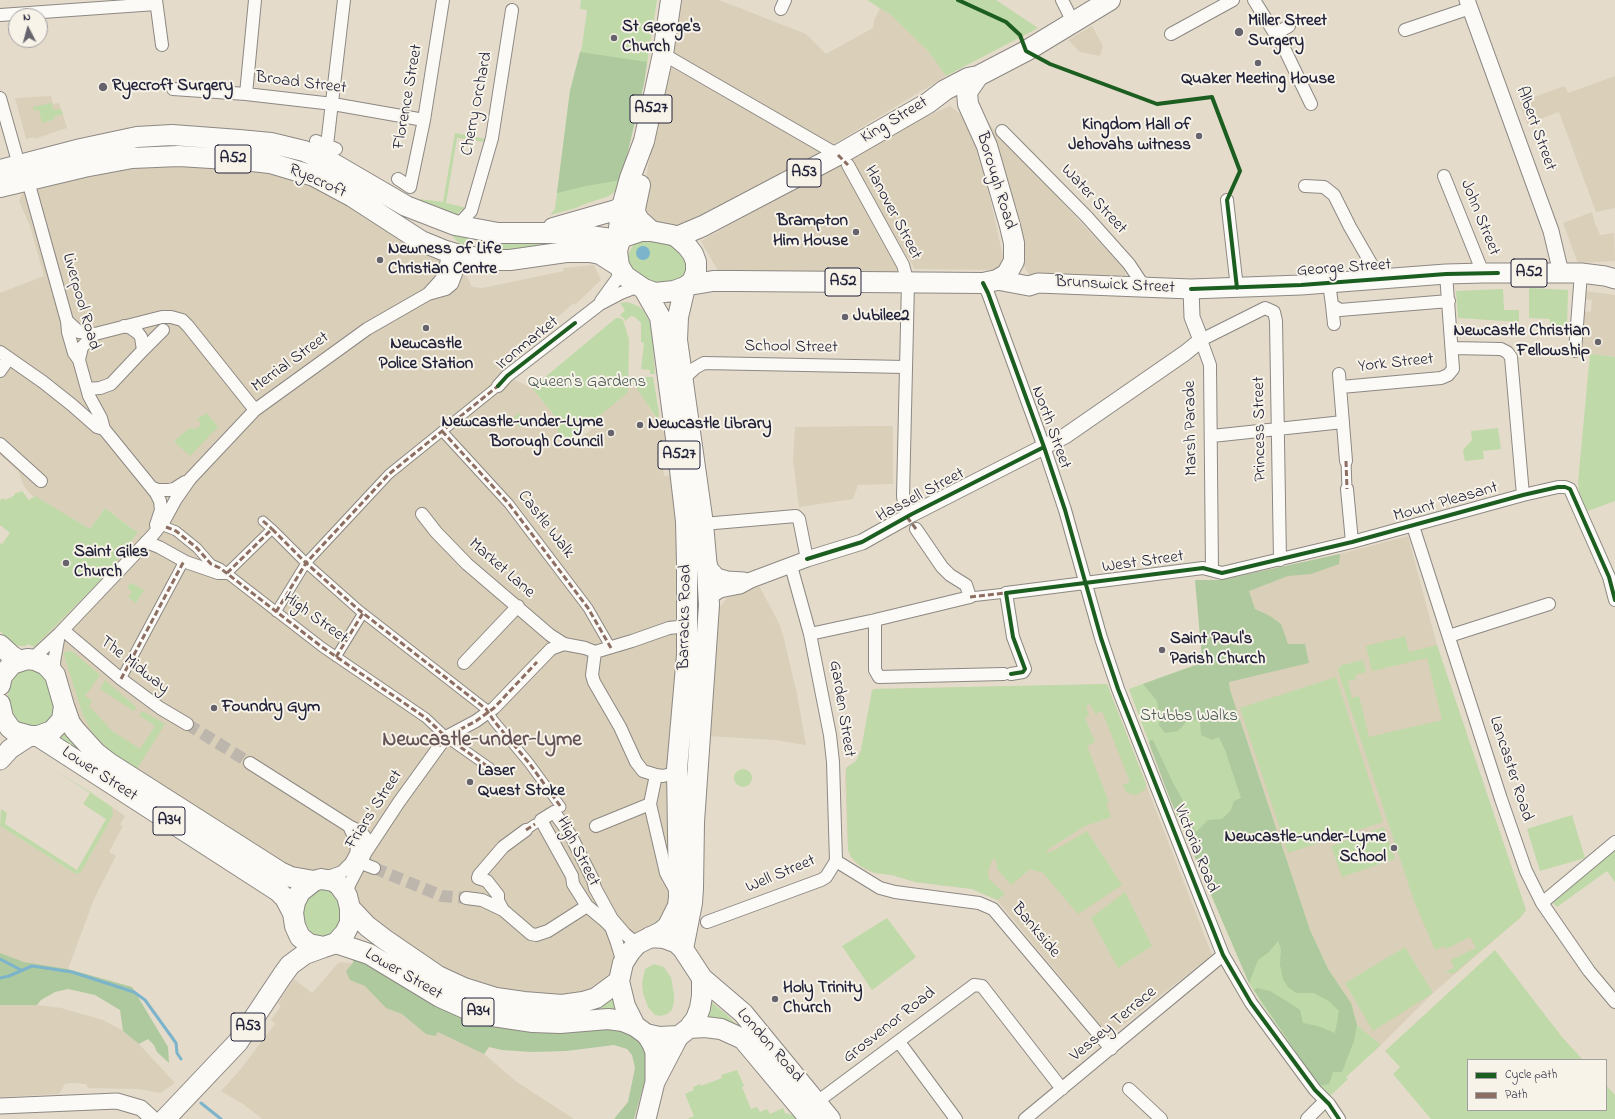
<!DOCTYPE html>
<style>
body{margin:0}
#map{position:relative;width:1615px;height:1119px;overflow:hidden;background:#e4dbca;font-family:"Indie Flower",sans-serif}
canvas{display:block}
.legend{position:absolute;left:1467px;top:1059px;width:140px;height:52px;box-sizing:border-box;background:#f7f3e8;border:1px solid #a29fa3;margin:0;padding:5px 7px;list-style:none;font-size:12px;color:#22223b}
.legend li{display:flex;align-items:center;gap:8px;height:20px}
.legend b{width:20px;border:1px solid #a29fa3}
.north{position:absolute;left:8px;top:8px;width:40px;height:40px;box-sizing:border-box;background:#f7f3e8;border:1px solid #a29fa3;border-radius:50%;rotate:354deg;font-size:11px;font-weight:700;line-height:16px;text-align:center;color:#22223b}
.north::after{content:'';display:block;margin:auto;width:14px;height:18px;background:#66636d;clip-path:polygon(50% 0,100% 100%,50% 72%,0 100%)}
</style>
<div id="map">
<canvas width="1615" height="1119"></canvas>
<ul class="legend">
<li><b style="height:5px;background:#1b5e20"></b>Cycle path</li>
<li><b style="height:5px;background:#8d6e63"></b>Path</li>
</ul>
<div class="north">N</div>
</div>
<script>
const g = document.querySelector('canvas').getContext('2d');
g.lineJoin = 'round';
function paint(path, color) {
  g.fillStyle = color;
  g.fill(path, 'evenodd');
}
function toPath(rows) {
  const path = new Path2D();
  for (const r of rows) {
    if (r.length === 3) {
      path.moveTo(r[0] + r[2], r[1]);
      path.arc(r[0], r[1], r[2], 0, 2 * Math.PI);
      continue;
    }
    path.moveTo(r[0], r[1]);
    for (let i = 2; i < r.length; i += 2) path.lineTo(r[i], r[i + 1]);
  }
  return path;
}
function trace(path, color, width, dash) {
  g.strokeStyle = color;
  g.lineWidth = width;
  g.lineCap = dash ? 'butt' : 'round';
  g.setLineDash(dash || []);
  g.stroke(path);
}
function label(font, color, halo, rows, align = 'center') {
  g.font = font + ' "Indie Flower",sans-serif';
  g.lineWidth = 4;
  g.setLineDash([]);
  g.textBaseline = 'middle';
  g.strokeStyle = halo;
  g.fillStyle = color;
  for (const [text, x, y, turn = 0] of rows) {
    g.save();
    g.translate(x, y);
    g.rotate((+turn || 0) * Math.PI / 180);
    g.textAlign = isNaN(turn) ? turn : align;
    if (halo) g.strokeText(text, 0, 0);
    g.fillText(text, 0, 0);
    g.restore();
  }
}
const built = toPath([
 [682,0,719,0,806,34,826,54,873,28,874,20,880,8,891,15,929,52,946,76,832,145,673,55],
 [1092,26,1103,46,1100,56,1080,52,1068,40],
 [667,65,821,152,692,223,677,228,647,220,640,210],
 [1615,76,1615,208,1596,212,1559,112,1527,124,1519,102,1565,86,1568,93],
 [51,96,53,104,59,103,67,128,34,139,34,137,26,139,15,98],
 [950,106,963,116,976,145,986,180,1004,261,999,268,995,270,915,269,881,214,850,158,917,121],
 [988,123,1124,269,1127,279,1029,275,1023,264,986,126],
 [270,163,456,254,472,287,482,288,492,286,564,271,563,268,594,265,601,280,575,305,574,303,516,352,515,351,498,365,507,376,532,388,554,415,559,436,564,450,604,420,598,413,616,399,633,380,666,436,669,452,663,469,664,476,681,474,679,897,596,998,464,988,314,881,96,753,73,709,61,667,34,647,109,572,135,537,131,528,105,508,90,529,31,495,24,486,18,471,0,455,0,293,44,276,30,226,19,201,28,181,84,167],
 [841,163,896,261,897,269,894,274,718,271,701,241],
 [1592,212,1596,227,1597,227,1600,235,1614,233,1615,261,1579,263,1577,261,1563,223],
 [1585,291,1615,295,1615,357,1580,353,1583,311,1591,312,1592,300,1584,299],
 [871,426,893,426,893,484,858,485,853,499,799,507,793,460,795,427],
 [1408,536,1437,645,1526,910,1520,918,1433,993,1381,1045,1357,1025,1351,1003,1328,969,1310,930,1230,690,1221,580,1340,554],
 [759,586,779,623,784,639,797,694,806,745,774,740,707,736,716,612,727,598],
 [1107,684,1212,955,1109,1036,997,900,972,889,915,882,892,875,875,873,866,870,855,862,851,857,848,850,845,778,846,768,856,761,861,750,872,691,874,689],
 [112,807,125,816,120,825,123,826,109,852,116,856,94,899,68,969,24,962,0,953,0,826,76,874,81,872,112,815],
 [339,962,353,963,484,1054,517,1082,574,1119,262,1119,243,1104,221,1091,240,1070,275,1024,271,1020,281,1006,278,1003,294,979,312,993],
 [0,1005,37,1005,61,1008,103,1020,122,1030,139,1044,175,1083,160,1093,138,1089,88,1088,86,1084,72,1083,65,1084,59,1094,0,1097]
]);
const green = toPath([
 [581,0,657,0,644,83,621,180,617,190,609,196,582,205,576,208,550,215,555,209,570,91,582,46,586,18,587,10,580,9],
 [867,0,996,0,1038,28,946,76,929,52,891,15],
 [52,103,53,110,61,109,63,114,54,117,55,119,42,123,39,110,34,111,33,107],
 [455,133,486,139,485,142,457,138,446,203,467,208,465,210,461,210,456,216,418,203,420,199,443,202],
 [454,233,473,237,474,239,461,245,452,236],
 [646,238,674,245,685,257,687,270,683,277,664,284,652,282,638,275,629,266,628,254,635,242],
 [545,239,546,248,541,249,477,251,477,247,489,242],
 [1529,288,1568,290,1567,327,1564,335,1558,336,1550,335,1550,319,1529,318],
 [1503,289,1504,310,1519,310,1519,322,1458,318,1456,291],
 [627,302,638,306,643,310,651,324,655,374,650,374,650,370,641,369,644,343,641,342,641,323,635,317,631,316,625,321,624,318,620,316,625,310,620,303],
 [616,318,620,318,623,320,629,339,628,392,564,446,559,436,554,415,532,388],
 [1590,354,1615,357,1615,501,1585,512,1579,493,1578,482],
 [631,377,653,377,659,413,658,420,631,380],
 [207,413,218,427,190,456,174,441,190,428,196,429,200,426,200,422,197,419],
 [519,413,526,422,519,427,512,419],
 [1498,428,1501,449,1483,451,1484,459,1465,461,1463,450,1472,440,1471,431],
 [22,491,29,500,35,496,90,529,105,508,131,528,138,532,109,572,34,647,28,644,26,646,19,646,12,643,0,631,0,543,2,544,10,533,0,525,0,500,4,498,5,500,14,496,14,494],
 [131,583,144,590,136,603,128,597,132,592,127,587],
 [1405,636,1409,652,1437,645,1526,910,1520,918,1453,974,1445,972,1454,968,1451,960,1476,948,1470,937,1446,949,1444,946,1435,950,1414,901,1338,671,1338,669,1342,665,1363,660,1366,672,1355,675,1356,679,1348,681,1352,698,1359,696,1369,737,1442,720,1427,658,1372,671,1366,646],
 [70,651,74,653,100,675,85,696,92,701,89,706,112,731,140,749,155,726,139,715,142,711,165,724,135,772,112,753,92,732,83,715,64,655,65,652],
 [1225,659,1230,690,1310,930,1328,969,1351,1003,1357,1025,1381,1045,1346,1077,1348,1079,1328,1098,1262,1004,1249,983,1170,799,1129,689,1209,660],
 [21,668,37,669,45,677,50,687,55,708,52,718,41,727,18,724,10,711,8,695,9,685,16,670],
 [1336,677,1383,822,1288,853,1240,708],
 [105,680,136,707,134,711,100,689],
 [1107,684,1146,784,1145,790,1135,795,1126,792,1123,785,1130,782,1102,711,1095,714,1090,704,1086,706,1089,715,1085,718,1095,742,1087,746,1109,802,1106,803,1111,817,1085,826,1047,850,1047,853,1055,850,1087,831,1122,885,1078,914,1043,873,1030,869,1011,885,997,869,996,859,992,860,988,871,989,879,1005,894,997,900,972,889,915,882,892,875,875,873,860,866,851,857,848,850,846,768,856,761,861,750,872,691,874,689],
 [65,729,83,751,80,756,55,739],
 [743,778,9],
 [53,769,90,792,112,807,113,815,81,872,76,874,0,826,1,809,7,813,5,824,77,870,106,819,83,804,90,793],
 [1572,815,1585,858,1540,871,1527,829],
 [1384,827,1395,859,1342,877,1331,846],
 [1615,850,1615,882,1607,871,1557,907,1553,903],
 [321,889,333,891,342,900,341,925,327,937,315,936,309,930,305,923,303,914,306,897],
 [1125,892,1152,946,1118,968,1091,918],
 [887,918,916,957,872,990,842,946],
 [1405,947,1433,993,1373,1031,1345,983],
 [1495,950,1562,1037,1583,1060,1468,1060,1468,1110,1606,1110,1606,1085,1615,1095,1615,1119,1431,1119,1393,1074,1400,1067,1385,1051],
 [654,964,664,967,667,972,671,977,674,995,674,1001,672,1010,667,1014,661,1016,655,1015,648,1007,643,993,642,983,645,969],
 [615,994,620,1014,580,1014],
 [710,1001,727,1015,739,1027,709,1021,706,1014],
 [737,1070,744,1086,742,1087,751,1109,757,1107,760,1112,767,1109,770,1114,783,1108,785,1113,795,1116,797,1119,687,1119,694,1116,685,1094,694,1090,693,1087,700,1084,701,1086,722,1078,721,1075]
]);
const forest = toPath([
 [580,52,647,62,644,83,621,180,586,186,557,193,570,91],
 [1340,554,1339,564,1311,574,1288,576,1249,591,1255,609,1270,616,1281,624,1288,644,1305,644,1309,663,1229,682,1230,690,1310,930,1328,969,1351,1003,1357,1025,1354,1041,1342,1072,1333,1072,1329,1084,1319,1086,1254,990,1257,988,1270,991,1293,1005,1300,1010,1303,1023,1318,1026,1335,1033,1339,1011,1330,1002,1314,993,1296,993,1288,987,1283,979,1280,965,1281,949,1278,941,1269,952,1258,960,1249,983,1170,799,1149,743,1150,740,1153,740,1173,783,1182,799,1186,812,1196,832,1208,820,1222,819,1231,810,1234,801,1241,798,1225,750,1219,737,1212,740,1201,735,1200,720,1187,721,1178,731,1165,733,1159,725,1160,718,1157,701,1143,684,1193,666,1202,659,1195,580,1221,580],
 [0,953,24,962,68,969,132,987,168,1047,169,1063,157,1052,154,1045,148,1039,139,1044,123,1031,120,1010,95,995,68,989,55,992,41,1000,37,1005,0,1005],
 [353,955,630,1032,643,1045,646,1055,648,1070,634,1119,614,1119,628,1102,635,1068,632,1055,627,1049,614,1045,566,1051,532,1052,502,1050,489,1047,484,1054,438,1032,435,1036,426,1034,402,1014,386,1008,365,986,350,980,346,971,353,963]
]);
const water = toPath([
 [643,253,7]
]);
const stream = toPath([
 [0,959,21,970],
 [0,978,9,976,32,966,72,972,134,992,145,1000,176,1043,177,1053,181,1059],
 [201,1103,221,1119]
]);
const minorTunnel = toPath([
 [187,724,250,763],
 [374,868,442,896,466,898]
]);
const pedestrian = toPath([
 [442,431,509,504,588,608,611,648],
 [1346,461,1347,489],
 [263,521,272,529],
 [166,527,176,531,197,548,211,564,220,568,322,647,426,718,446,737,490,768],
 [227,573,272,529,306,563,359,610,486,709,494,721,529,763,561,807],
 [970,597,1006,593],
 [276,612,306,563,389,474,498,386],
 [336,657,363,613],
 [121,679,184,561],
 [526,830,535,824]
]);
const minor = toPath([
 [156,0,162,45],
 [1062,0,1073,22],
 [1254,0,1284,48,1311,104],
 [781,9,785,0],
 [0,15,156,4],
 [1405,30,1470,8],
 [1171,34,1233,0],
 [1275,34,1289,26],
 [663,54,838,155],
 [173,89,246,94,333,104,424,120],
 [246,94,255,0],
 [0,98,19,165],
 [1002,131,1087,217,1129,264,1141,282,1148,287],
 [316,141,336,149],
 [327,145,344,0],
 [848,165,903,265,908,283,903,496,904,503,912,514],
 [1444,176,1483,273],
 [398,179,410,187,424,120,443,0],
 [28,181,67,321,68,332,74,353,79,360,89,396,101,418,104,429,156,493,160,501,161,510,156,525],
 [1305,186,1324,187,1334,195,1350,227,1380,279],
 [1227,200,1237,288],
 [455,225,462,221,471,211,492,138,512,10],
 [983,283,988,293,1044,447,1065,510,1101,638,1118,689,1223,955,1251,1003,1315,1090,1329,1104,1339,1119],
 [1329,283,1332,305,1340,310,1449,301],
 [601,301,617,279,620,269],
 [1332,305,1334,324],
 [67,321,79,332,95,334,162,317,171,317,182,320,188,326,255,410],
 [1452,348,1501,349,1507,352,1511,357,1523,495],
 [143,350,163,330],
 [1575,351,1581,273],
 [0,352,43,382,72,405,97,427,104,429],
 [79,360,82,347,95,334],
 [0,371,9,358],
 [1339,374,1346,461],
 [682,380,695,368,704,363,905,367],
 [498,386,507,376,600,304,621,293,639,286],
 [1341,387,1441,378,1448,375,1453,369,1446,274],
 [87,389,100,388,111,384,143,350,141,337,138,333,131,328,124,326],
 [1212,436,1343,422],
 [0,444,41,481],
 [153,488,158,490,169,490,174,489,185,482],
 [1347,489,1352,542],
 [422,514,436,532,467,564,550,635,564,644],
 [703,524,796,516,799,519,807,559],
 [1413,526,1501,799,1526,871,1542,903,1589,971,1615,1002],
 [146,542,159,547,186,562,218,573,227,573],
 [1212,570,1210,365,1201,340,1265,308,1274,312,1276,321,1280,560],
 [875,620,875,670,879,677,1004,674],
 [63,630,121,679,160,708,187,724],
 [810,634,875,620,970,597,966,585,950,575,942,567,916,529],
 [1449,636,1549,604],
 [595,652,592,675,594,682,620,727,636,762,643,771,656,775,663,776,671,774,677,769],
 [32,659,59,634,152,536,164,521,176,499,190,479,255,410,367,329,428,294,446,289,452,284,457,271,456,254,447,260,443,277,438,283,428,294],
 [464,663,518,606],
 [1011,674,1023,672,1025,669,1013,637,1006,593,1203,568,1222,573,1352,542,1523,495,1558,487,1565,487,1570,489,1609,577,1615,600],
 [55,675,54,662,59,634],
 [250,763,349,826,361,832,365,837,368,844,366,852],
 [656,775,650,804,666,873,676,891],
 [596,826,650,804],
 [836,861,880,888,895,892,979,903,993,909,1111,1049],
 [361,863,374,868],
 [325,878,342,872,351,863,356,854,357,847,356,841,349,826],
 [347,896,349,885,366,852,399,802,446,737,476,721,494,708,551,649,564,644,585,648,595,652,632,641,669,628,687,626],
 [466,898,482,900,503,910,531,934,536,935,548,931,587,906],
 [1542,903,1615,842],
 [503,910,498,901,498,895,487,881,478,878,479,875,503,847,526,830],
 [707,922,821,880,826,877,836,861,833,762,830,735,810,634,791,566],
 [623,963,617,943,611,927,604,920,587,906,573,884,572,876,541,820,554,812,571,836,593,880,595,888,612,919,625,934,637,944],
 [899,1042,956,1119],
 [1129,1089,1161,1119],
 [817,1102,974,985,982,986,1062,1089],
 [1025,1119,1223,955],
 [1307,1119,1325,1101]
]);
const tertiary = toPath([
 [1467,0,1551,231,1561,273],
 [707,559,711,569,717,576,727,579,744,580],
 [708,601,712,595,720,590,740,586,751,580,807,559,862,542,912,514,1065,436,1185,353,1201,340,1192,317,1191,289],
 [0,1106,117,1101,141,1108,153,1119]
]);
const primary = toPath([
 [997,280,1029,286,1038,283,1191,289,1301,285,1446,274,1483,273,1581,273,1605,276,1615,279],
 [0,760,10,749,30,736],
 [646,1034,652,1044,655,1052,655,1081],
 [646,1119,655,1082,679,1036]
]);
const trunk = toPath([
 [0,170,81,149,137,137,172,135,239,140,271,143,304,151,334,164,406,206,455,225,498,233,566,233,620,240],
 [640,185,635,209,636,215,640,221,651,231],
 [0,187,84,167,132,158,179,156,243,160,270,163,314,176,353,197,421,241,443,250,456,254,490,260,510,260,566,252,590,252,600,254,619,266],
 [553,228,616,210,622,207],
 [641,231,651,231,672,235,677,237,687,246,693,254,696,262,696,272,692,282,685,287,674,291,655,293,644,289,625,276,619,266,617,251,619,243,622,238,626,236,641,231],
 [677,237,703,226,838,155,928,103,945,90,968,78,978,76,1026,51,1110,0],
 [622,238,619,228,622,207,630,178,644,141,663,54,671,0],
 [689,285,713,281,736,281,983,283,997,280,1007,274,1014,261,1014,243,1010,226,987,146,968,104,967,92,978,76],
 [644,289,660,317,679,461,686,521,687,563,687,655,677,769,679,897,678,906,668,926,661,932,637,944,630,952,623,963,619,981,625,1006,635,1026,646,1034,659,1037,679,1036,689,1028,696,1019,700,1008,702,996,702,978,683,949,677,943,664,938,650,937],
 [0,645,12,656,20,661],
 [0,685,2,676,12,664,27,659,35,660,46,665,55,675,64,706,62,720,52,731,38,736,30,736,15,732,10,728,3,718,0,704],
 [64,706,70,723,75,730,96,753,109,763,280,872,291,877,314,881],
 [38,736,278,891,285,898,293,913],
 [321,879,333,881,339,885,347,896,350,908,350,923,345,933,336,943,324,947,309,944,300,937,295,926,293,913,295,902,300,892,314,881,321,879],
 [350,908,367,926,384,939,438,976,464,988,496,998,524,1002,562,1005,583,1002,596,998,619,981],
 [336,943,369,954,440,997,467,1009,493,1016,533,1022,560,1023,608,1019,623,1021,635,1026],
 [683,949,692,903,693,888,694,822,709,605,707,569,703,524,677,340,678,317,685,287],
 [702,978,743,1013,830,1119],
 [689,1028,705,1027,721,1029,743,1039,810,1119],
 [165,1119,238,1042,282,976,290,965,305,954,324,947]
]);
const quiet = toPath([
 [838,155,848,165],
 [442,431,509,504,588,608,611,648],
 [1346,461,1347,489],
 [907,517,916,529],
 [263,521,272,529],
 [166,527,176,531,197,548,211,564,220,568,322,647,426,718,446,737,490,768],
 [227,573,272,529,306,563,359,610,486,709,494,721,529,763,561,807],
 [970,597,1006,593],
 [276,612,306,563,389,474,498,386],
 [336,657,363,613],
 [121,679,184,561],
 [439,746,446,737,476,721,494,708,537,662],
 [526,830,535,824]
]);
const cycleway = toPath([
 [958,0,1006,22,1020,35,1026,51,1050,64,1157,104,1212,97,1240,171,1227,200,1237,288],
 [983,283,988,293,1044,447,1065,510,1101,638,1118,689,1223,955,1251,1003,1315,1090,1329,1104,1339,1119],
 [1191,289,1301,285,1446,274,1498,273],
 [498,386,507,376,575,323],
 [807,559,862,542,912,514,1044,447],
 [1011,674,1023,672,1025,669,1013,637,1006,593,1203,568,1222,573,1352,542,1523,495,1558,487,1565,487,1570,489,1609,577,1615,600]
]);
const markers = [
 [1239,32,5,"#66636d"],
 [614,38,4,"#66636d"],
 [1258,63,4,"#66636d"],
 [103,87,5,"#66636d"],
 [1199,136,4,"#66636d"],
 [856,232,4,"#66636d"],
 [380,260,4,"#66636d"],
 [845,317,4,"#66636d"],
 [426,328,4,"#66636d"],
 [1598,342,4,"#66636d"],
 [640,425,4,"#66636d"],
 [611,433,4,"#66636d"],
 [66,563,4,"#66636d"],
 [1162,650,4,"#66636d"],
 [214,708,4,"#66636d"],
 [470,782,4,"#66636d"],
 [1394,848,4,"#66636d"],
 [775,999,4,"#66636d"]
];
const shields = [
 [651,109,42],
 [233,159,36],
 [804,173,34],
 [1529,273,36],
 [843,282,36],
 [679,455,42],
 [169,821,32],
 [478,1012,32],
 [248,1027,34]
];
const shieldNames = [
 ["A527",651,109],
 ["A52",233,159],
 ["A53",804,173],
 ["A52",1529,273],
 ["A52",843,282],
 ["A527",679,455],
 ["A34",169,821],
 ["A34",478,1012],
 ["A53",248,1027]
];
const poiNames = [
 ["Miller Street",1248,22],
 ["Surgery",1248,42],
 ["St George's",622,28],
 ["Church",622,48],
 ["Quaker Meeting House",1258,80,"center"],
 ["Ryecroft Surgery",112,87],
 ["Kingdom Hall of",1191,126,"right"],
 ["Jehovahs witness",1191,146,"right"],
 ["Brampton",848,222,"right"],
 ["Him House",848,242,"right"],
 ["Newness of Life",388,250],
 ["Christian Centre",388,270],
 ["Jubilee2",853,317],
 ["Newcastle Christian",1590,332,"right"],
 ["Fellowship",1590,352,"right"],
 ["Newcastle",426,345,"center"],
 ["Police Station",426,365,"center"],
 ["Newcastle-under-Lyme",603,423,"right"],
 ["Borough Council",603,443,"right"],
 ["Newcastle Library",648,425],
 ["Saint Giles",74,553],
 ["Church",74,573],
 ["Saint Paul's",1170,640],
 ["Parish Church",1170,660],
 ["Foundry Gym",222,708],
 ["Laser",478,772],
 ["Quest Stoke",478,792],
 ["Newcastle-under-Lyme",1386,838,"right"],
 ["School",1386,858,"right"],
 ["Holy Trinity",783,989],
 ["Church",783,1009]
];
const streetNames = [
 ["Broad Street",301,84,7],
 ["Florence Street",409,97,-80],
 ["Cherry Orchard",478,104,-79],
 ["King Street",895,121,-31],
 ["Albert Street",1535,129,70],
 ["Borough Road",995,181,73],
 ["Ryecroft",317,182,24],
 ["Water Street",1093,200,47],
 ["Hanover Street",892,213,62],
 ["John Street",1479,218,68],
 ["George Street",1344,269,-4],
 ["Brunswick Street",1115,286,3],
 ["Liverpool Road",80,302,74],
 ["Ironmarket",528,344,-39],
 ["School Street",791,348,1],
 ["Merrial Street",291,363,-36],
 ["York Street",1396,364,-6],
 ["North Street",1050,428,70],
 ["Marsh Parade",1192,428,-91],
 ["Princess Street",1261,429,-91],
 ["Hassell Street",921,496,-28],
 ["Mount Pleasant",1446,503,-16],
 ["Castle Walk",545,525,52],
 ["West Street",1143,563,-8],
 ["Market Lane",501,569,41],
 ["Barracks Road",686,617,-89],
 ["High Street",315,619,36],
 ["The Midway",134,666,38],
 ["Garden Street",841,709,81],
 ["Lancaster Road",1510,769,72],
 ["Lower Street",99,775,33],
 ["Friars' Street",375,810,-57],
 ["Victoria Road",1195,849,68],
 ["High Street",577,852,63],
 ["Well Street",781,875,-23],
 ["Bankside",1035,931,50],
 ["Lower Street",403,975,30],
 ["Vessey Terrace",1114,1025,-40],
 ["Grosvenor Road",890,1026,-38],
 ["London Road",769,1046,49]
];
const parkNames = [
 ["Queen's Gardens",587,383],
 ["Stubbs Walks",1189,717]
];
const districtNames = [
 ["Newcastle-under-Lyme",482,742]
];
paint(built, '#dacfb9');
paint(green, '#bfdaa8');
paint(forest, '#adc99d');
paint(water, '#7cb4cb');
trace(stream, '#7cb4cb', 3);
trace(minorTunnel, '#bdb6ad', 12, [12, 6]);
trace(pedestrian, '#8d8883', 11);
trace(minor, '#8d8883', 14);
trace(tertiary, '#8d8883', 17);
trace(primary, '#8d8883', 21);
trace(trunk, '#8d8883', 22);
trace(pedestrian, '#fbfaf7', 9);
trace(minor, '#fbfaf7', 12);
trace(tertiary, '#fbfaf7', 15);
trace(primary, '#fbfaf7', 19);
trace(trunk, '#fbfaf7', 20);
trace(quiet, '#8d6e63', 3, [6, 3]);
trace(cycleway, '#1b5e20', 4);
for (const [x, y, r, color] of markers) {
  const dot = new Path2D();
  dot.arc(x, y, r, 0, 2 * Math.PI);
  g.fillStyle = color;
  g.fill(dot);
  trace(dot, '#f7f3e8', 1.5);
}
for (const [x, y, w] of shields) {
  const box = new Path2D();
  box.roundRect(x - w / 2, y - 14, w, 28, 3);
  g.fillStyle = '#f7f3e8';
  g.fill(box);
  trace(box, '#22223b', 1);
}
label('bold 16px', '#22223b', null, shieldNames);
label('bold 17px', '#22223b', '#f7f3e8', poiNames, 'left');
label('17px', '#22223b', '#f7f3e8', streetNames);
label('17px', '#485953', '#f7f3e8', parkNames);
label('bold 21px', '#665358', '#f7f3e8', districtNames);
</script>
